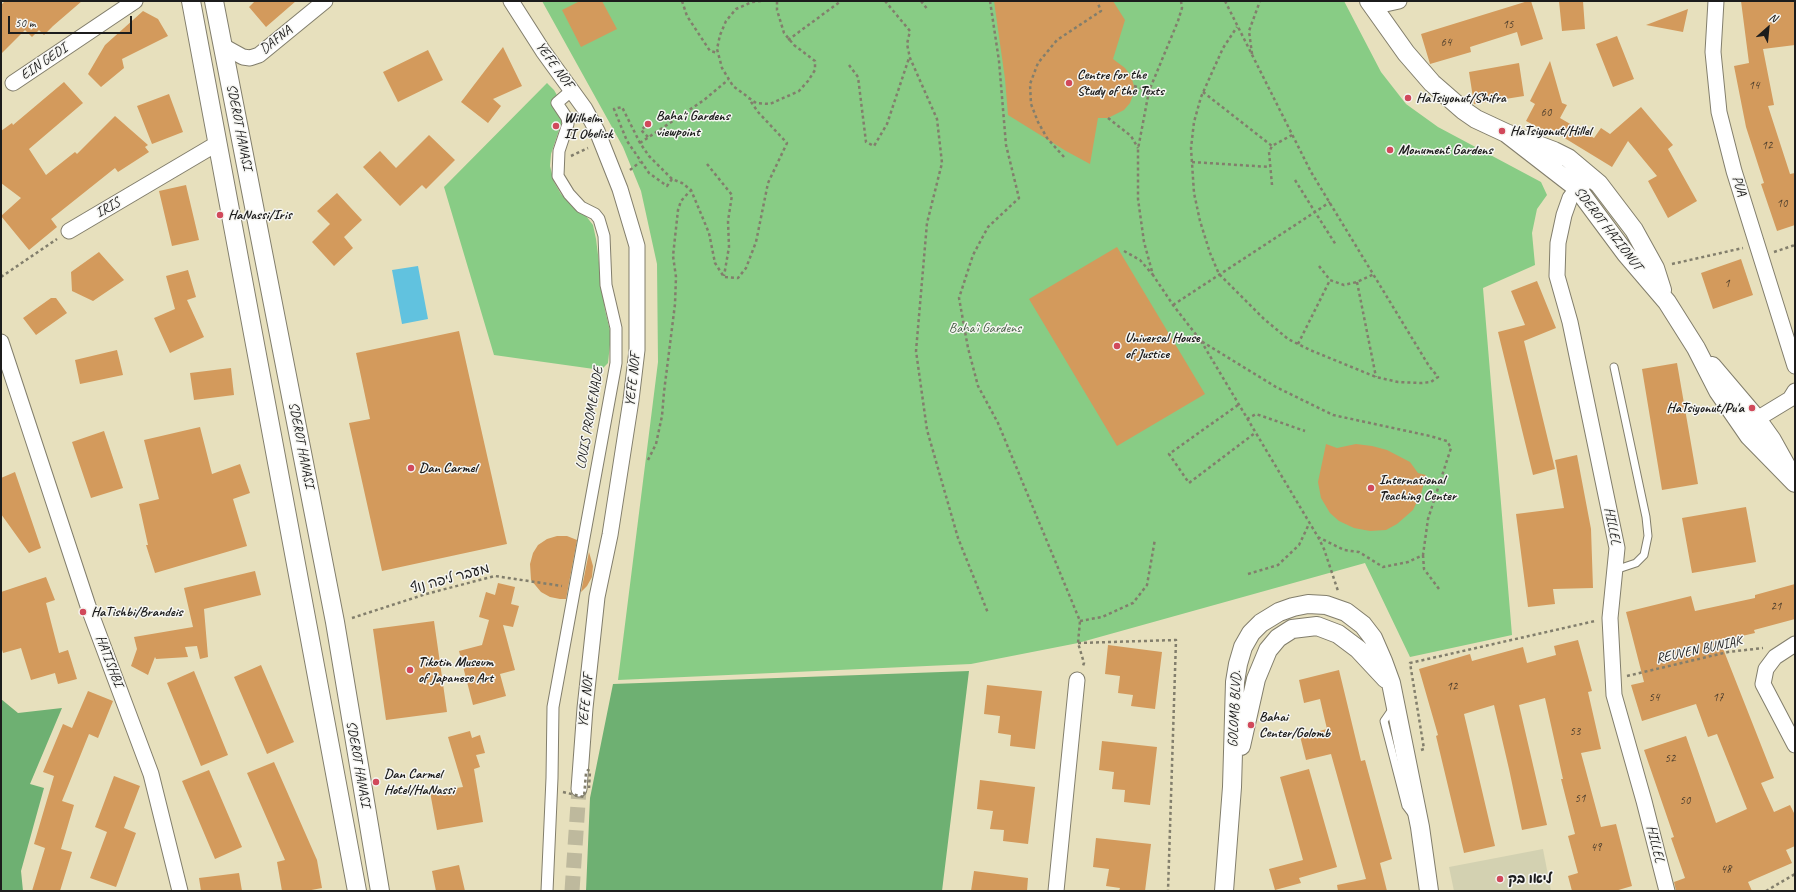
<!DOCTYPE html>
<meta charset="utf-8">
<style>
body{margin:0}
#map{position:relative;width:1796px;height:892px;overflow:hidden;background:#e7e0bd;font-family:Caveat,sans-serif}
canvas{display:block}
.frame{position:absolute;inset:0;border:2px solid #1c1c1c;pointer-events:none}
.north{position:absolute;left:1748px;top:8px;width:40px;height:40px;-webkit-text-stroke:3px #f6f6f2;paint-order:stroke;rotate:27deg;font-size:11px;font-weight:700;line-height:16px;text-align:center;color:#1c1c1c}
.north::after{content:'';display:block;margin:auto;width:14px;height:18px;background:#1c1c1c;clip-path:polygon(50% 0,100% 100%,50% 72%,0 100%)}
.scale{position:absolute;left:8px;top:16px;width:124px;height:18px;box-sizing:border-box;border:2px solid #1c1c1c;border-top:0;padding-left:5px;font-size:12px;line-height:14px;white-space:nowrap;color:#1c1c1c;-webkit-text-stroke:3px #f6f6f2;paint-order:stroke}
</style>
<div id="map">
<canvas width="1796" height="892"></canvas>
<div class="frame"></div>
<div class="north">N</div>
<div class="scale">50 m</div>
</div>
<script>
const g = document.querySelector('canvas').getContext('2d');
g.lineJoin = 'round';
function paint(path, color) {
  g.fillStyle = color;
  g.fill(path, 'evenodd');
}
function toPath(rows) {
  const path = new Path2D();
  for (const r of rows) {
    path.moveTo(r[0], r[1]);
    for (let i = 2; i < r.length; i += 2) path.lineTo(r[i], r[i + 1]);
  }
  return path;
}
function trace(path, color, width, dash) {
  g.strokeStyle = color;
  g.lineWidth = width;
  g.lineCap = dash ? 'butt' : 'round';
  g.setLineDash(dash || []);
  g.stroke(path);
}
function label(font, color, halo, rows, align = 'center') {
  g.font = font + ' Caveat,"Playpen Sans Hebrew",sans-serif';
  g.lineWidth = 3;
  g.setLineDash([]);
  g.textBaseline = 'middle';
  g.strokeStyle = halo;
  g.fillStyle = color;
  for (const [text, x, y, turn = 0] of rows) {
    g.save();
    g.translate(x, y);
    g.rotate((+turn || 0) * Math.PI / 180);
    g.textAlign = isNaN(turn) ? turn : align;
    if (halo) g.strokeText(text, 0, 0);
    g.fillText(text, 0, 0);
    g.restore();
  }
}
const built = toPath([
 [1543,849,1551,891,1454,891,1449,867]
]);
const green = toPath([
 [542,1,1344,1,1381,72,1406,104,1438,127,1541,182,1547,195,1537,209,1532,233,1535,265,1483,288,1512,635,1410,657,1365,563,1078,643,971,664,618,680,658,362,657,264,641,191,623,147],
 [547,83,554,90,562,104,565,117,560,127,551,154,550,166,554,182,561,194,574,208,586,216,593,225,596,239,605,310,611,335,608,363,601,370,494,355,444,187]
]);
const forest = toPath([
 [969,671,942,891,586,891,590,798,613,684],
 [1,699,18,713,62,708,30,784,44,788,21,871,23,891,1,891]
]);
const water = toPath([
 [418,266,428,319,402,324,392,270]
]);
const building = toPath([
 [5,1,82,1,53,26,44,35,39,30,32,37,25,30,1,54,1,5],
 [255,1,296,1,266,27,249,7],
 [580,1,602,1,617,29,581,47,562,10],
 [994,1,1113,1,1125,20,1113,59,1125,68,1131,76,1134,86,1133,95,1130,103,1124,110,1108,118,1098,118,1090,164,1066,151,1008,115,1005,79],
 [1528,1,1531,1,1543,39,1521,46,1517,32,1470,47,1471,52,1430,64,1421,34],
 [1559,1,1583,1,1585,29,1562,31],
 [1741,1,1795,1,1795,45,1763,49,1774,105,1768,106,1790,174,1795,173,1795,225,1777,231,1761,184,1764,183,1746,127,1734,66,1749,63],
 [1688,9,1683,32,1646,25],
 [143,11,158,19,168,36,122,59,124,68,101,87,88,74,105,45],
 [1617,36,1634,79,1613,87,1596,44],
 [503,47,522,86,493,99,501,106,488,123,461,102],
 [428,50,443,80,398,102,383,72],
 [1550,61,1562,103,1567,105,1560,118,1594,138,1601,128,1610,134,1641,107,1673,145,1668,149,1697,201,1668,218,1648,181,1657,176,1628,141,1612,167,1553,131,1551,134,1526,121,1535,104,1530,101],
 [1519,63,1524,96,1474,104,1469,72],
 [64,82,83,103,29,149,46,175,75,152,77,154,115,116,148,145,145,147,149,152,118,172,115,168,51,219,57,227,29,250,1,216,21,198,1,183,1,131,12,123,13,125],
 [169,94,183,132,152,144,137,106],
 [429,135,455,160,426,189,422,185,400,206,363,167,380,151,396,168],
 [186,185,199,240,172,246,159,191],
 [337,193,362,220,344,237,353,248,334,266,312,242,330,224,317,211],
 [1117,247,1205,394,1117,446,1029,299],
 [99,252,124,280,93,301,72,291,71,272],
 [1741,259,1753,295,1713,309,1701,273],
 [188,270,196,297,187,300,204,337,170,353,154,318,175,309,166,276],
 [1537,281,1556,328,1524,341,1555,469,1533,475,1498,332,1525,325,1511,291],
 [51,298,56,298,67,313,36,335,23,318],
 [459,331,507,544,382,571,349,423,370,419,356,353],
 [117,350,123,375,80,384,75,360],
 [1677,363,1698,484,1662,490,1642,369],
 [231,368,234,395,194,400,190,373],
 [200,427,212,474,240,464,250,493,233,499,247,546,155,573,146,545,148,545,139,504,159,499,144,440],
 [104,431,123,488,91,498,72,442],
 [1326,444,1337,448,1356,444,1372,446,1387,450,1410,462,1418,473,1426,475,1421,494,1413,510,1397,524,1386,530,1370,531,1354,528,1339,521,1330,513,1321,498,1318,482],
 [1577,455,1591,529,1593,588,1553,589,1555,604,1528,607,1516,514,1564,508,1555,460],
 [15,472,41,548,29,553,1,514,1,478],
 [1746,507,1756,562,1692,573,1682,518],
 [557,536,567,536,577,540,566,599,560,599,550,597,541,592,531,580,530,564,533,553,538,545,547,539],
 [589,552,593,566,592,577,587,586,581,592],
 [255,571,261,595,204,609,208,657,200,659,197,646,185,647,188,657,156,659,155,657,148,675,131,666,137,649,134,637,193,627,184,588],
 [46,577,55,600,46,603,59,653,68,650,77,679,58,684,55,673,31,680,21,648,3,653,1,646,1,592],
 [498,583,515,587,511,604,519,606,513,627,503,625,515,670,500,674,506,696,473,705,459,651,482,645,489,620,479,617,486,592,495,595],
 [1795,584,1795,619,1754,630,1755,633,1720,641,1774,778,1761,783,1774,812,1790,805,1795,815,1795,846,1786,850,1792,863,1748,882,1752,891,1676,891,1674,882,1685,878,1671,838,1674,837,1644,750,1686,736,1716,823,1747,809,1717,734,1708,737,1696,704,1642,721,1631,685,1644,682,1626,612,1691,596,1695,611,1755,598,1755,595],
 [434,621,447,712,386,720,373,629],
 [1578,640,1592,691,1588,692,1601,749,1581,753,1601,827,1616,824,1632,886,1615,891,1572,891,1568,876,1578,873,1568,836,1575,834,1561,779,1563,779,1545,698,1519,705,1547,825,1522,830,1509,769,1494,705,1464,714,1495,846,1464,853,1436,736,1438,735,1419,669,1470,654,1472,661,1523,647,1527,663,1556,655,1554,646],
 [1108,645,1162,652,1155,709,1131,706,1133,695,1118,693,1120,676,1105,674],
 [261,665,294,742,267,754,234,677],
 [1339,670,1361,761,1365,760,1392,859,1380,863,1387,891,1338,891,1337,885,1366,879,1331,754,1306,760,1300,736,1327,729,1320,699,1304,703,1299,680],
 [194,671,228,755,201,766,167,683],
 [987,685,1042,691,1035,749,1010,746,1011,735,998,733,1000,716,984,714],
 [88,691,113,701,98,738,89,734,62,801,74,805,61,849,72,852,60,891,32,891,45,848,34,844,54,776,43,772,63,724,72,728],
 [470,731,472,738,480,735,485,753,476,755,480,767,474,769,483,822,437,830,430,792,463,787,448,737],
 [1102,741,1157,747,1150,805,1124,802,1125,790,1112,789,1114,772,1099,770],
 [274,762,317,860,322,888,306,891,282,891,277,862,285,860,247,773],
 [1309,769,1337,867,1299,878,1301,883,1275,890,1269,869,1303,860,1280,777],
 [209,770,242,847,215,859,182,781],
 [114,776,140,786,124,828,136,833,116,887,90,878,107,832,95,827],
 [980,780,1035,787,1028,844,1003,841,1004,830,990,829,993,811,977,809],
 [1096,838,1151,844,1145,891,1119,891,1120,888,1106,886,1109,869,1093,867],
 [459,865,465,891,436,891,432,871],
 [974,871,1028,878,1027,891,971,891],
 [239,873,242,891,201,891,199,878]
]);
const minorTunnel = toPath([
 [572,891,579,789]
]);
const path = toPath([
 [682,1,687,16,710,51,718,53],
 [761,1,752,2,736,9,726,21,720,35,717,49,722,68,733,86,756,103,770,104,799,91,808,81,815,70,815,61,794,45,784,33,777,10,777,1],
 [885,1,910,31,907,44,910,58,937,119,942,163,927,223,916,351,927,430,958,538,988,613],
 [921,1,928,10],
 [990,1,999,61,1006,145,1019,198,988,227,973,255,959,298,968,348,978,386,998,423,1080,621,1078,643,1084,663,1083,666],
 [1181,1,1182,8,1178,21,1149,91,1138,149,1138,199,1144,242,1153,275,1173,305,1201,341,1276,387,1333,415,1430,436,1447,441,1451,448,1428,519,1423,555,1408,562,1383,567,1359,552,1344,550,1318,537],
 [1225,1,1311,172,1429,366,1438,377,1431,382,1422,383,1398,382,1376,377,1310,350,1288,339,1264,319,1219,274,1210,253,1200,221,1194,193,1191,148,1194,122,1201,97,1223,48,1237,27],
 [788,40,841,1],
 [1252,54,1249,31,1260,1],
 [849,65,858,77,866,142,874,146,887,124,909,58],
 [1134,86,1149,91],
 [1203,92,1272,146],
 [1108,118,1131,136,1138,148],
 [648,137,641,130,648,124],
 [640,143,704,100,728,80],
 [571,156,588,148],
 [1064,157,1047,138,1038,122,1031,104,1030,84,1038,63,1057,40,1101,11,1097,1],
 [1192,162,1270,167],
 [707,164,732,195,728,221,729,247,724,276],
 [630,170,640,162],
 [672,179,667,186,649,173,627,141,614,109,622,107,640,143,649,156,672,179,682,183,691,190,709,233,715,263,724,277,738,278,746,268,756,242,768,183,787,143,758,112,749,99],
 [1295,180,1315,212,1330,202],
 [1272,185,1269,152,1272,146,1292,135],
 [1124,251,1140,260,1153,275],
 [1774,252,1795,245],
 [1672,264,1743,248],
 [1319,266,1330,280,1344,285,1357,282,1374,274],
 [1,277,57,239],
 [1357,282,1376,377],
 [1173,305,1315,212,1336,245],
 [1201,341,1318,537,1324,549,1338,591],
 [1298,344,1330,280],
 [1238,405,1169,454,1189,483,1255,433],
 [1247,419,1256,414,1305,431],
 [648,460,656,444,662,416,664,392,675,304,676,277,673,256,678,210,681,201,690,191],
 [1423,555,1424,569,1439,589],
 [1248,574,1278,565,1299,545,1309,524],
 [352,618,426,594,495,576,562,586],
 [1080,621,1102,617,1133,603,1147,585,1155,539],
 [1078,643,1176,640,1168,891],
 [1627,676,1728,652,1763,648],
 [1421,750,1424,749,1410,663,1595,621],
 [1766,891,1795,874]
]);
const service = toPath([
 [1614,367,1646,517,1648,536,1644,555,1636,563,1615,570],
 [1393,708,1384,721,1406,806,1412,814]
]);
const pedestrian = toPath([
 [547,891,552,778,553,707,616,363,616,328,606,285,604,236,599,219,595,214,581,207,569,194,558,176,559,151,568,124,567,118,557,103,572,90]
]);
const minor = toPath([
 [511,1,543,51,585,109,597,131,620,189,637,246,637,350,631,400,610,535,597,597,585,708,579,789],
 [1716,1,1713,52,1719,112,1734,171,1795,366],
 [1372,7,1399,1],
 [223,46,243,57,250,58,259,55,325,1],
 [13,83,135,1],
 [1586,182,1580,185,1570,198,1564,215,1558,243,1557,276,1570,322,1617,548,1610,618,1614,695,1644,801,1667,891],
 [69,231,218,143],
 [1,342,88,606,151,774,180,891],
 [1751,429,1757,419,1790,399,1795,391],
 [1795,644,1775,657,1766,669,1763,684,1795,745],
 [1056,891,1077,680]
]);
const tertiary = toPath([
 [191,1,357,891],
 [214,1,335,622,380,891],
 [1369,1,1406,53,1432,83,1463,110,1476,119,1506,133,1554,151,1568,158,1599,184,1634,230,1655,268,1662,290],
 [1506,133,1577,188,1626,254,1667,302,1696,348,1718,391,1749,436,1795,483],
 [1712,366,1757,419,1772,440,1787,467],
 [1241,746,1256,679,1268,650,1278,638,1292,629,1317,626,1338,634,1358,649,1386,679],
 [1224,891,1232,787,1235,682,1238,664,1243,647,1251,633,1261,623,1279,612,1293,607,1308,604,1326,605,1346,612,1363,625,1373,638,1383,661,1391,683,1420,827,1429,891]
]);
const pathBridge = toPath([
 [563,792,584,797,586,773,588,770,590,771,589,788]
]);
const markers = [
 [1069,83,4,"#d1495b"],
 [1408,98,4,"#d1495b"],
 [648,124,4,"#d1495b"],
 [556,126,4,"#d1495b"],
 [1502,131,4,"#d1495b"],
 [1390,150,4,"#d1495b"],
 [220,215,4,"#d1495b"],
 [1117,346,4,"#d1495b"],
 [1752,408,4,"#d1495b"],
 [411,468,4,"#d1495b"],
 [1371,488,4,"#d1495b"],
 [83,612,4,"#d1495b"],
 [410,670,4,"#d1495b"],
 [1251,725,4,"#d1495b"],
 [376,782,4,"#d1495b"],
 [1500,879,4,"#d1495b"]
];
const numberNames = [
 ["15",1508,25],
 ["64",1446,43],
 ["14",1754,86],
 ["60",1546,113],
 ["12",1767,146],
 ["10",1782,204],
 ["1",1727,284],
 ["21",1776,607],
 ["12",1452,687],
 ["54",1654,698],
 ["17",1718,698],
 ["53",1575,732],
 ["52",1670,759],
 ["51",1580,799],
 ["50",1685,801],
 ["49",1596,848],
 ["48",1726,870]
];
const streetNames = [
 ["DAFNA",276,40,-38],
 ["EIN GEDI",44,62,-34],
 ["YEFE NOF",554,65,54],
 ["SDEROT HANASI",239,127,79],
 ["PUA",1739,186,73],
 ["IRIS",108,208,-30],
 ["SDEROT HAZIONUT",1608,229,52],
 ["YEFE NOF",633,380,-84],
 ["LOUIS PROMENADE",590,418,-80],
 ["SDEROT HANASI",301,445,79],
 ["HILLEL",1612,526,79],
 ["מעבר ליפה נוף",450,579,-15],
 ["REUVEN BUNIAK",1699,650,-12],
 ["HATISHBI",109,661,69],
 ["YEFE NOF",586,701,-84],
 ["GOLOMB BLVD.",1235,709,-87],
 ["SDEROT HANASI",358,764,80],
 ["HILLEL",1655,844,76]
];
const poiNames = [
 ["Centre for the",1077,75],
 ["Study of the Texts",1077,91],
 ["HaTsiyonut/Shifra",1416,98],
 ["Baha'i Gardens",656,116],
 ["viewpoint",656,132],
 ["Wilhelm",564,118],
 ["II Obelisk",564,134],
 ["HaTsiyonut/Hillel",1510,131],
 ["Monument Gardens",1398,150],
 ["HaNassi/Iris",228,215],
 ["Universal House",1125,338],
 ["of Justice",1125,354],
 ["HaTsiyonut/Pu'a",1744,408,"right"],
 ["Dan Carmel",419,468],
 ["International",1379,480],
 ["Teaching Center",1379,496],
 ["HaTishbi/Brandeis",91,612],
 ["Tikotin Museum",418,662],
 ["of Japanese Art",418,678],
 ["Bahai",1259,717],
 ["Center/Golomb",1259,733],
 ["Dan Carmel",384,774],
 ["Hotel/HaNassi",384,790],
 ["ליאו בק",1508,879]
];
const parkNames = [
 ["Baha'i Gardens",985,328]
];
paint(built, '#d3d1b1');
paint(green, '#88cc85');
paint(forest, '#6eb072');
paint(water, '#61c2df');
paint(building, '#d39a5c');
trace(minorTunnel, '#beb99d', 15, [15, 8]);
trace(service, '#827e6c', 9);
trace(pedestrian, '#827e6c', 13);
trace(minor, '#827e6c', 17);
trace(tertiary, '#827e6c', 20);
trace(path, '#827e6c', 2.5, [3, 3]);
trace(service, '#fff', 7);
trace(pedestrian, '#fff', 11);
trace(minor, '#fff', 15);
trace(tertiary, '#fff', 18);
trace(pathBridge, '#827e6c', 2.5, [3, 3]);
for (const [x, y, r, color] of markers) {
  const dot = new Path2D();
  dot.arc(x, y, r, 0, 2 * Math.PI);
  g.fillStyle = color;
  g.fill(dot);
  trace(dot, '#f6f6f2', 1.5);
}
label('12px', '#4a3c2c', null, numberNames);
label('14px', '#1c1c1c', '#f6f6f2', streetNames);
label('bold 14px', '#1c1c1c', '#f6f6f2', poiNames, 'left');
label('14px', '#425a41', '#f6f6f2', parkNames);
</script>
